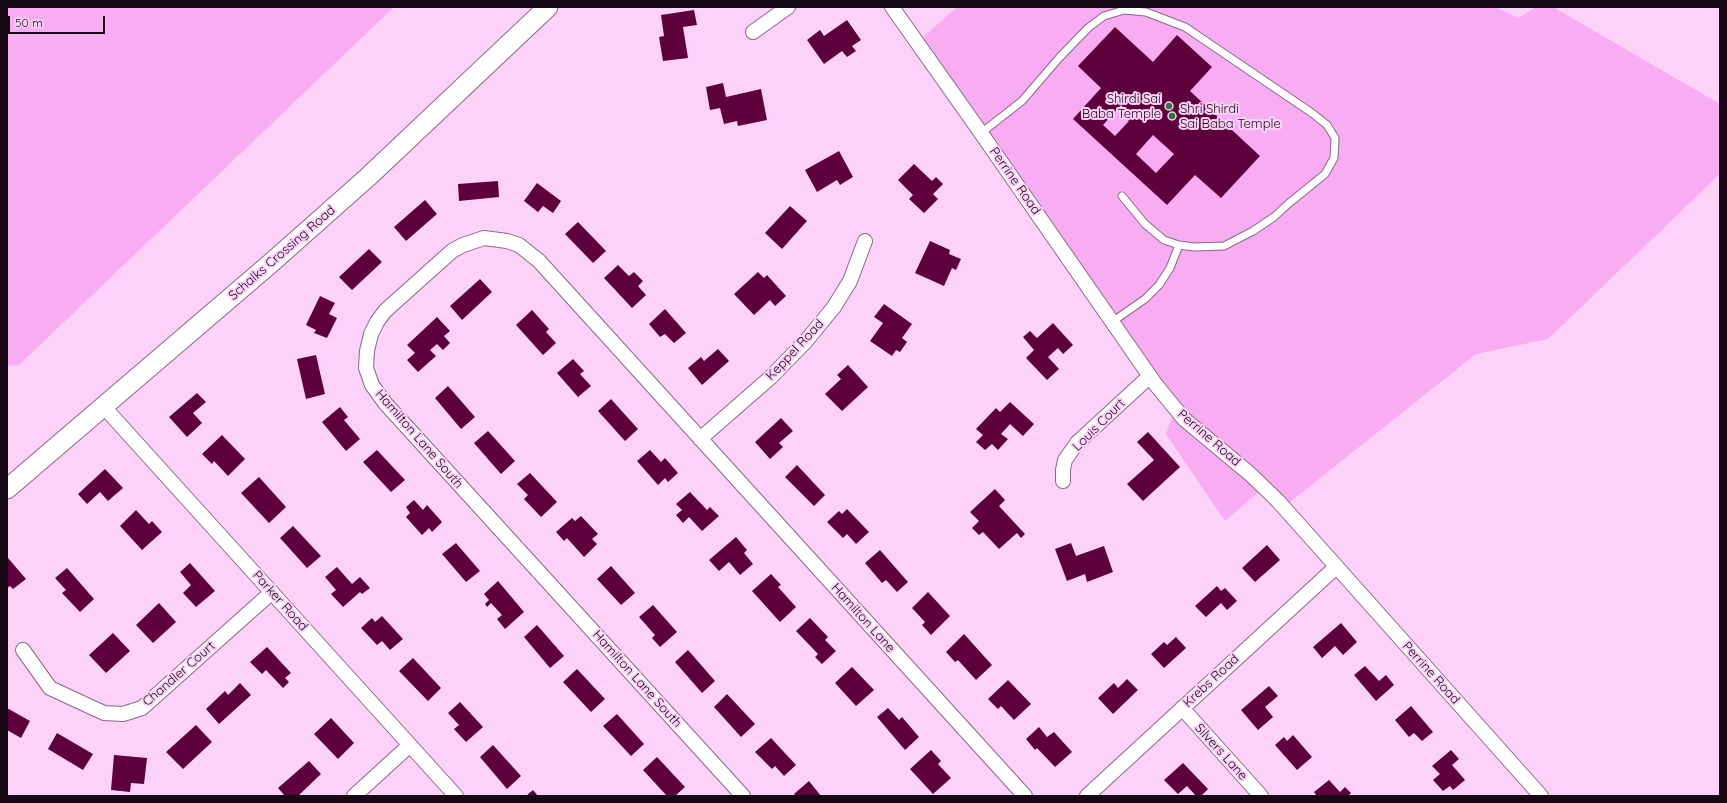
<!DOCTYPE html>
<style>
body{margin:0}
#map{position:relative;width:1727px;height:803px;overflow:hidden;background:#fcd2f9;font-family:Quicksand,sans-serif}
canvas{display:block}
.frame{position:absolute;inset:0;border:8px solid #160815;pointer-events:none}
.scale{position:absolute;left:8px;top:16px;width:97px;height:18px;box-sizing:border-box;border:2px solid #160815;border-top:0;padding-left:5px;font-size:12px;line-height:14px;white-space:nowrap;color:#160815;-webkit-text-stroke:3px #fcd2f9;paint-order:stroke}
</style>
<div id="map">
<canvas width="1727" height="803"></canvas>
<div class="frame"></div>
<div class="scale">50 m</div>
</div>
<script>
const g = document.querySelector('canvas').getContext('2d');
g.lineJoin = 'round';
function paint(path, color) {
  g.fillStyle = color;
  g.fill(path, 'evenodd');
}
function toPath(rows) {
  const path = new Path2D();
  for (const r of rows) {
    path.moveTo(r[0], r[1]);
    for (let i = 2; i < r.length; i += 2) path.lineTo(r[i], r[i + 1]);
  }
  return path;
}
function trace(path, color, width, dash) {
  g.strokeStyle = color;
  g.lineWidth = width;
  g.lineCap = dash ? 'butt' : 'round';
  g.setLineDash(dash || []);
  g.stroke(path);
}
function label(font, color, halo, rows, align = 'center') {
  g.font = font + ' Quicksand,sans-serif';
  g.lineWidth = 4;
  g.setLineDash([]);
  g.textBaseline = 'middle';
  g.strokeStyle = halo;
  g.fillStyle = color;
  for (const [text, x, y, turn = 0] of rows) {
    g.save();
    g.translate(x, y);
    g.rotate((+turn || 0) * Math.PI / 180);
    g.textAlign = isNaN(turn) ? turn : align;
    if (halo) g.strokeText(text, 0, 0);
    g.fillText(text, 0, 0);
    g.restore();
  }
}
const green = toPath([
 [7,7,394,7,19,365,7,366],
 [957,7,1495,7,1518,18,1536,7,1553,7,1720,104,1720,174,1548,339,1476,354,1280,510,1261,490,1225,521,1166,434,1175,409,921,39]
]);
const building = toPath([
 [694,10,697,25,683,27,688,58,663,61,659,37,664,36,661,15],
 [847,20,861,40,852,46,856,51,847,57,842,51,824,64,807,40,820,30,824,36],
 [1115,27,1153,62,1177,35,1212,67,1190,91,1260,156,1221,198,1195,175,1167,205,1073,119,1101,88,1078,66],
 [1121,105,1130,114,1126,118,1129,121,1115,136,1103,125],
 [1153,135,1174,154,1156,173,1136,154],
 [723,83,726,97,761,89,767,120,738,126,737,121,724,124,720,108,710,110,706,87],
 [839,151,853,177,840,185,837,180,817,192,805,170],
 [914,164,932,181,936,177,943,184,933,194,938,199,924,213,909,199,913,195,898,180],
 [498,181,499,197,459,201,458,184],
 [537,183,561,201,553,213,543,206,538,212,524,201],
 [425,200,437,214,406,241,394,227],
 [790,206,807,221,782,249,765,233],
 [578,222,606,251,593,263,565,234],
 [930,241,950,250,949,254,961,259,956,270,952,268,944,286,915,273],
 [369,249,382,262,352,290,339,277],
 [618,265,629,276,634,272,643,281,638,286,646,295,632,308,604,278],
 [758,272,764,278,767,275,786,296,775,306,770,300,754,315,734,294],
 [480,279,492,292,462,320,450,306],
 [320,296,335,303,329,314,337,318,327,338,314,333,316,330,306,325],
 [884,304,912,324,902,338,907,342,900,352,896,350,892,356,870,341,883,323,874,317],
 [665,309,686,333,674,343,665,334,660,337,649,324],
 [532,310,549,329,546,332,556,343,543,355,516,325],
 [437,317,450,331,444,336,450,343,443,350,437,344,430,350,436,356,418,372,407,360,415,353,407,345],
 [1053,323,1073,345,1063,354,1058,348,1048,357,1059,369,1047,380,1026,358,1034,350,1023,337,1030,331,1037,338],
 [718,349,729,361,702,385,688,368,701,357,704,361],
 [316,355,325,394,306,399,297,359],
 [573,359,584,371,580,374,591,386,578,397,557,373],
 [848,365,868,387,842,411,825,394,841,379,837,375],
 [448,386,475,417,461,429,435,398],
 [197,393,206,402,193,413,202,423,187,437,169,417],
 [611,399,638,429,625,441,598,411],
 [1010,402,1034,424,1023,436,1010,424,1001,434,1008,439,998,450,992,444,985,450,976,442,983,435,976,429,996,408,1000,412],
 [340,407,348,417,344,420,360,439,346,451,322,422],
 [781,418,793,431,779,443,783,447,770,459,755,442],
 [488,431,515,461,501,474,474,443],
 [1148,432,1180,467,1143,501,1127,484,1154,460,1137,442],
 [222,435,245,459,228,476,214,461,212,464,202,454],
 [377,450,405,480,391,492,363,462],
 [650,450,661,462,665,458,678,473,668,482,665,478,658,485,637,461],
 [797,465,825,495,814,506,785,477],
 [105,469,123,488,108,501,100,492,87,504,78,494],
 [530,473,557,502,541,517,524,499,528,495,517,484],
 [259,477,286,507,269,523,241,493],
 [995,489,1005,500,999,506,1025,534,1021,538,1017,533,999,549,983,532,979,535,972,528,979,521,970,512],
 [690,492,707,510,710,507,719,516,702,531,689,517,683,523,676,515,682,510,676,504],
 [414,500,423,510,427,505,442,522,432,532,429,528,422,535,406,517,410,513,406,507],
 [847,509,869,532,856,544,847,534,843,538,827,522,839,511,842,514],
 [136,510,149,524,152,521,162,532,142,550,120,526],
 [581,516,598,534,592,539,597,544,584,557,567,538,564,541,556,532,572,518,575,521],
 [293,526,321,556,307,568,280,538],
 [736,537,747,550,744,553,753,564,740,575,729,562,719,571,709,560],
 [456,543,480,571,466,582,442,554],
 [1071,543,1076,556,1104,546,1113,572,1087,582,1085,574,1067,581,1055,549],
 [1267,545,1280,560,1255,582,1242,568],
 [880,550,908,582,897,592,886,580,882,583,865,563],
 [7,558,8,558,26,579,13,589,10,586,7,588],
 [190,563,215,591,196,607,183,593,191,585,180,572],
 [611,566,635,593,621,605,597,579],
 [337,567,352,584,360,577,370,588,362,594,360,592,343,607,331,594,336,590,325,577],
 [67,568,94,599,80,612,62,593,66,590,55,578],
 [771,574,781,585,778,587,796,607,780,622,752,591],
 [498,581,524,612,505,629,497,619,502,615,491,603,487,607,485,604,489,600,484,594],
 [1217,586,1221,591,1225,588,1237,601,1227,610,1221,603,1206,617,1195,606],
 [928,592,950,616,931,635,922,625,925,622,912,608],
 [159,603,176,622,153,643,136,625],
 [653,605,677,632,660,647,652,638,655,635,639,617],
 [382,616,403,639,390,650,382,641,377,645,361,628,372,618,375,622],
 [810,618,828,637,825,640,836,651,822,664,815,657,818,654,796,631],
 [1341,623,1357,642,1343,655,1335,646,1322,658,1313,647],
 [537,625,564,656,550,668,524,637],
 [113,633,130,651,106,673,89,655],
 [964,634,992,665,976,680,958,660,955,662,946,652],
 [1176,637,1186,648,1164,668,1151,654,1164,642,1167,645],
 [267,647,291,673,285,678,289,682,283,688,266,670,262,674,250,662],
 [688,650,715,681,702,693,675,662],
 [413,658,441,688,428,701,399,671],
 [1365,666,1379,681,1386,675,1394,685,1376,701,1354,675],
 [852,667,874,690,856,706,835,683],
 [577,669,605,699,591,712,563,682],
 [1127,679,1138,690,1113,714,1098,698,1114,683,1118,688],
 [1008,680,1031,704,1014,720,1001,706,998,709,988,699],
 [240,683,251,695,219,724,206,709,225,691,228,695],
 [1269,686,1278,696,1265,707,1273,717,1258,730,1241,710],
 [727,694,755,724,741,737,714,707],
 [460,702,483,727,466,742,454,729,459,725,448,713],
 [1411,706,1433,732,1422,741,1414,733,1409,737,1395,720],
 [7,708,30,721,21,738,7,730],
 [888,708,899,720,902,717,919,737,905,750,877,717],
 [617,714,644,744,631,756,603,726],
 [331,718,354,743,338,759,314,734],
 [196,725,212,742,183,769,166,752],
 [1039,727,1047,737,1054,732,1072,752,1055,767,1037,748,1035,750,1026,739],
 [57,733,93,754,83,770,48,749],
 [1293,735,1312,757,1297,770,1275,745,1284,737,1287,741],
 [771,738,796,765,784,776,775,766,772,769,755,752],
 [493,745,521,776,507,789,480,757],
 [931,750,941,761,938,764,951,778,933,794,910,769],
 [1451,750,1459,759,1452,765,1465,780,1453,790,1450,786,1443,791,1433,780,1440,774,1432,766],
 [114,755,147,758,144,784,131,783,130,792,111,790],
 [657,757,685,787,675,796,667,796,643,770],
 [309,761,321,774,298,796,285,796,278,788],
 [1183,763,1208,789,1201,796,1196,796,1187,786,1178,794,1164,780],
 [1329,780,1340,792,1345,787,1351,793,1348,796,1317,796,1314,792],
 [809,781,821,796,796,796,794,794],
 [533,790,538,796,526,796]
]);
const lane = toPath([
 [981,133,1022,101,1059,58,1088,28,1104,16,1124,10,1146,12,1185,27,1312,113,1327,125,1335,138,1334,158,1325,174,1288,204,1274,217,1253,231,1224,246,1194,247,1179,245,1164,240,1145,224,1122,196],
 [1112,322,1145,299,1159,285,1170,268,1179,245]
]);
const street = toPath([
 [892,7,981,133,1156,385,1184,419,1250,474,1278,501,1541,796],
 [753,32,788,7],
 [104,407,456,796],
 [700,439,771,377,806,341,834,307,850,281,865,241],
 [1063,481,1063,470,1065,460,1077,443,1150,376],
 [23,650,50,688,104,713,123,714,142,708,272,592],
 [1182,708,1261,796],
 [354,796,410,745],
 [743,796,385,403,372,385,366,368,367,351,371,334,377,322,385,311,452,251,463,245,484,238,507,241,519,245,539,261,1025,796],
 [1087,796,1336,567]
]);
const secondary = toPath([
 [7,489,271,263,368,177,548,7]
]);
const markers = [
 [1169,106,4,"#2e733f"],
 [1172,116,4,"#2e733f"]
];
const poiNames = [
 ["Shirdi Sai",1161,99],
 ["Baba Temple",1161,114],
 ["Shri Shirdi",1180,109,"left"],
 ["Sai Baba Temple",1180,124,"left"]
];
const streetNames = [
 ["Perrine Road",1015,181,55],
 ["Schalks Crossing Road",282,253,-41],
 ["Keppel Road",795,350,-47],
 ["Louis Court",1099,425,-45],
 ["Perrine Road",1209,438,41],
 ["Hamilton Lane South",419,439,49],
 ["Parker Road",280,601,48],
 ["Hamilton Lane",863,618,48],
 ["Perrine Road",1431,673,48],
 ["Chandler Court",179,674,-41],
 ["Hamilton Lane South",637,679,48],
 ["Krebs Road",1211,681,-43],
 ["Silvers Lane",1221,752,48]
];
paint(green, '#f8adf3');
paint(building, '#5d003c');
trace(lane, '#8c6689', 9);
trace(street, '#8c6689', 16);
trace(secondary, '#8c6689', 21);
trace(lane, '#fff', 7);
trace(street, '#fff', 14);
trace(secondary, '#fff', 19);
for (const [x, y, r, color] of markers) {
  const dot = new Path2D();
  dot.arc(x, y, r, 0, 2 * Math.PI);
  g.fillStyle = color;
  g.fill(dot);
  trace(dot, '#fcd2f9', 1.5);
}
label('13px', '#160815', '#fcd2f9', poiNames, 'right');
label('13px', '#160815', '#fcd2f9', streetNames);
</script>
